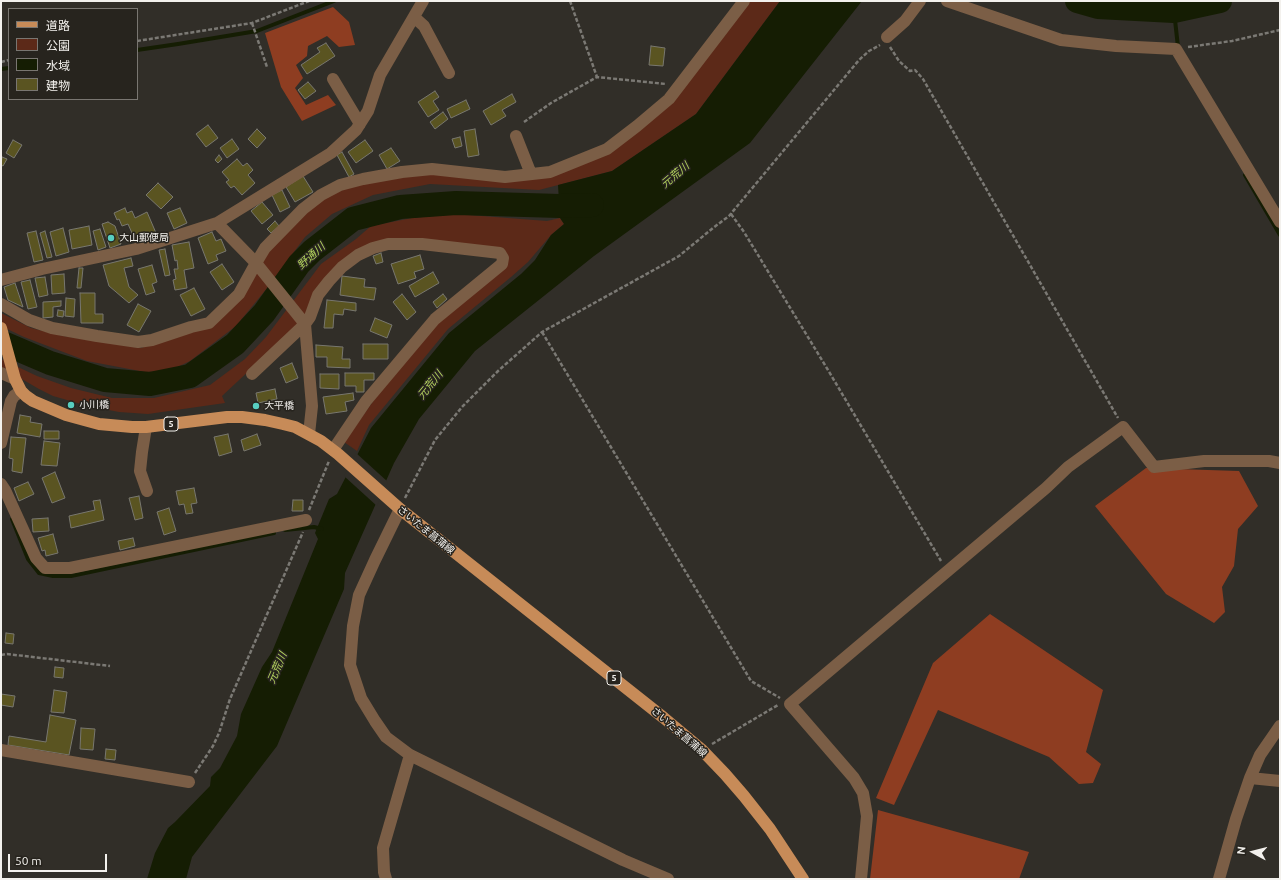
<!DOCTYPE html>
<meta charset="utf-8">
<style>
body{margin:0}
#map{position:relative;width:1281px;height:880px;overflow:hidden;background:#312e28;font-family:Ubuntu,"Noto Sans JP",sans-serif}
canvas{display:block}
.frame{position:absolute;inset:0;border:2px solid #f3f1ed;pointer-events:none}
.legend{position:absolute;left:8px;top:8px;width:130px;height:92px;box-sizing:border-box;background:#27241e;border:1px solid #797671;margin:0;padding:5px 7px;list-style:none;font-size:12px;color:#f3f1ed}
.legend li{display:flex;align-items:center;gap:8px;height:20px}
.legend b{width:20px;border:1px solid #797671}
.north{position:absolute;left:1233px;top:832px;width:40px;height:40px;-webkit-text-stroke:3px #27241e;paint-order:stroke;rotate:277deg;font-size:11px;font-weight:700;line-height:16px;text-align:center;color:#f3f1ed}
.north::after{content:'';display:block;margin:auto;width:14px;height:18px;background:#f3f1ed;clip-path:polygon(50% 0,100% 100%,50% 72%,0 100%)}
.scale{position:absolute;left:8px;top:854px;width:99px;height:18px;box-sizing:border-box;border:2px solid #f3f1ed;border-top:0;padding-left:5px;font-size:12px;line-height:14px;white-space:nowrap;color:#f3f1ed;-webkit-text-stroke:3px #27241e;paint-order:stroke}
</style>
<div id="map">
<canvas width="1281" height="880"></canvas>
<div class="frame"></div>
<ul class="legend">
<li><b style="height:5px;background:#c78b58"></b>道路</li>
<li><b style="height:11px;background:#5c2918"></b>公園</li>
<li><b style="height:11px;background:#151d03"></b>水域</li>
<li><b style="height:11px;background:#5a5421"></b>建物</li>
</ul>
<div class="north">N</div>
<div class="scale">50 m</div>
</div>
<script>
const g = document.querySelector('canvas').getContext('2d');
g.lineJoin = 'round';
function paint(path, color) {
  g.fillStyle = color;
  g.fill(path, 'evenodd');
}
function toPath(rows) {
  const path = new Path2D();
  for (const r of rows) {
    path.moveTo(r[0], r[1]);
    for (let i = 2; i < r.length; i += 2) path.lineTo(r[i], r[i + 1]);
  }
  return path;
}
function trace(path, color, width, dash) {
  g.strokeStyle = color;
  g.lineWidth = width;
  g.lineCap = dash ? 'butt' : 'round';
  g.setLineDash(dash || []);
  g.stroke(path);
}
function label(font, color, halo, rows, align = 'center') {
  g.font = font + ' Ubuntu,"Noto Sans JP",sans-serif';
  g.lineWidth = 3;
  g.setLineDash([]);
  g.textBaseline = 'middle';
  g.strokeStyle = halo;
  g.fillStyle = color;
  for (const [text, x, y, turn = 0] of rows) {
    g.save();
    g.translate(x, y);
    g.rotate((+turn || 0) * Math.PI / 180);
    g.textAlign = isNaN(turn) ? turn : align;
    if (halo) g.strokeText(text, 0, 0);
    g.fillText(text, 0, 0);
    g.restore();
  }
}
const green = toPath([
 [749,1,780,1,696,114,612,171,539,190,430,184,373,195,332,214,305,237,268,287,236,326,190,361,169,371,145,372,87,361,24,337,1,326,1,313,31,328,63,336,141,348,215,324,260,259,315,202,354,185,432,173,504,181,611,153,669,103],
 [456,214,547,221,560,218,564,224,551,235,528,262,511,277,448,329,369,425,357,451,344,442,382,389,435,325,505,255,402,240,353,253,298,325,222,396,225,403,148,414,119,412,88,406,53,396,39,389,1,367,1,359,37,376,71,388,112,398,154,398,210,385,245,359,266,337,321,264,356,239,371,226,412,218]
]);
const forest = toPath([
 [333,7,349,22,355,45,339,47,327,36,308,46,307,56,296,65,303,78,295,88,306,105,328,95,336,105,302,121,281,87,265,33],
 [1146,468,1239,471,1258,506,1238,529,1234,566,1222,587,1225,612,1214,623,1166,594,1095,506],
 [990,614,1103,690,1086,752,1101,764,1093,783,1079,784,1049,757,938,710,894,805,876,798,933,663],
 [878,810,1029,852,1019,879,870,879]
]);
const water = toPath([
 [780,1,862,1,750,143,594,256,475,351,419,419,394,463,345,573,344,589,277,746,192,857,186,879,147,879,155,853,168,828,175,822,210,786,211,777,220,768,237,736,241,714,262,667,272,652,318,539,315,533,329,499,337,494,371,428,449,333,521,274,535,260,551,235,564,224,560,218,558,185,612,171,696,114]
]);
const pier = toPath([
 [356,453,388,482,377,506,344,476]
]);
const stream = toPath([
 [1174,11,1178,47],
 [137,50,178,44,257,31,334,1],
 [1,69,9,68],
 [1245,175,1280,235],
 [12,519,28,559,39,573,53,576,71,576,274,533],
 [285,530,314,527,322,529]
]);
const canal = toPath([
 [1077,1,1098,7,1174,11,1220,1]
]);
const river = toPath([
 [1077,1,1098,7,1174,11,1220,1],
 [1,342,50,363,105,380,150,384,190,376,235,344,264,313,299,264,312,251,353,219,400,207,456,203,560,206,592,205]
]);
const building = toPath([
 [326,43,335,56,307,74,301,65,320,52,317,48,326,43],
 [651,46,665,48,663,66,649,65,651,46],
 [308,82,316,91,305,99,298,90,308,82],
 [435,91,439,97,433,101,439,110,428,117,418,102,435,91],
 [512,94,516,102,502,110,506,116,491,125,483,111,512,94],
 [466,100,470,109,451,118,447,109,466,100],
 [443,112,448,119,435,129,430,122,443,112],
 [208,125,218,138,206,147,196,134,208,125],
 [257,129,266,138,257,148,248,139,257,129],
 [475,129,479,155,468,157,464,131,475,129],
 [460,137,462,146,455,148,452,139,460,137],
 [232,139,239,149,227,158,220,148,232,139],
 [13,140,22,145,14,158,6,153,13,140],
 [365,140,373,151,356,163,348,152,365,140],
 [391,148,400,161,387,169,379,155,391,148],
 [342,152,354,174,349,177,337,155,342,152],
 [219,155,222,159,218,163,215,160,219,155],
 [2,157,7,159,3,166,1,165,2,157],
 [237,159,243,166,247,163,253,170,248,175,255,183,242,195,234,186,231,188,226,182,229,180,222,172,237,159],
 [303,176,313,192,295,202,286,187,303,176],
 [158,183,173,197,161,209,146,195,158,183],
 [282,190,290,207,280,212,272,195,282,190],
 [262,202,273,215,262,224,251,211,262,202],
 [125,208,127,213,132,211,135,218,147,212,156,233,136,242,128,224,122,226,119,219,117,220,114,213,125,208],
 [180,208,187,223,174,229,167,213,180,208],
 [275,221,279,226,271,233,267,229,275,221],
 [108,222,115,226,121,244,110,248,102,224,108,222],
 [89,226,92,245,72,249,69,230,89,226],
 [63,228,69,252,56,256,50,232,63,228],
 [100,229,106,247,98,250,93,231,100,229],
 [36,231,43,260,34,262,27,233,36,231],
 [45,231,52,257,47,258,40,233,45,231],
 [212,232,216,241,221,239,226,251,216,255,218,260,208,264,198,238,212,232],
 [189,242,194,268,184,270,187,288,175,290,173,280,176,279,174,269,178,269,177,260,175,261,172,245,189,242],
 [165,249,170,275,165,276,159,250,165,249],
 [381,253,383,262,376,264,373,256,381,253],
 [420,255,424,269,414,272,416,278,398,284,391,264,420,255],
 [131,258,133,266,124,268,129,287,138,295,129,303,109,286,103,265,131,258],
 [222,264,234,282,222,290,210,272,222,264],
 [152,265,157,282,152,284,155,292,146,295,138,269,152,265],
 [79,268,83,268,81,288,77,288,79,268],
 [433,272,439,283,415,297,409,286,433,272],
 [64,274,65,293,52,294,51,275,64,274],
 [342,276,365,279,364,287,376,288,374,300,340,295,342,276],
 [45,277,48,295,39,297,35,278,45,277],
 [30,280,37,307,28,309,21,282,30,280],
 [15,283,23,307,8,300,4,287,15,283],
 [194,288,205,309,191,316,180,295,194,288],
 [80,293,95,293,95,314,103,314,103,323,81,323,80,293],
 [402,294,416,312,407,320,393,302,402,294],
 [443,294,447,299,437,308,433,302,443,294],
 [66,298,75,299,74,317,65,316,66,298],
 [327,300,356,303,356,311,344,309,343,315,334,314,333,328,324,328,327,300],
 [61,301,61,306,53,307,53,317,43,318,43,302,61,301],
 [138,304,151,311,139,332,127,325,138,304],
 [58,310,64,311,63,317,57,316,58,310],
 [375,318,392,325,387,338,370,331,375,318],
 [363,344,388,344,388,359,363,359,363,344],
 [316,345,343,347,342,359,350,359,350,368,327,367,327,357,316,357,316,345],
 [292,363,298,378,286,383,280,368,292,363],
 [345,373,374,373,374,380,364,380,364,392,356,392,356,386,345,386,345,373],
 [320,374,339,374,339,389,320,388,320,374],
 [275,389,277,399,258,403,256,393,275,389],
 [353,393,354,400,345,402,347,411,326,414,323,397,353,393],
 [20,415,31,417,30,422,42,424,40,437,17,433,20,415],
 [44,431,59,431,59,439,44,439,44,431],
 [228,434,232,452,219,456,214,437,228,434],
 [257,434,261,445,244,451,241,440,257,434],
 [11,437,26,438,22,473,12,471,13,459,9,458,11,437],
 [44,441,60,443,57,466,41,465,44,441],
 [55,472,65,498,52,503,42,478,55,472],
 [28,482,34,494,19,501,14,488,28,482],
 [194,488,197,503,191,504,193,513,186,514,184,504,179,505,176,491,194,488],
 [139,496,143,518,135,520,129,498,139,496],
 [100,500,104,520,71,528,69,516,95,510,93,501,100,500],
 [293,500,303,500,303,511,292,511,293,500],
 [169,508,176,531,164,535,157,512,169,508],
 [48,518,49,531,33,532,32,519,48,518],
 [53,534,58,553,46,556,45,550,42,551,38,538,53,534],
 [133,538,135,546,120,550,118,541,133,538],
 [6,633,14,634,13,644,5,643,6,633],
 [55,667,64,668,63,678,54,677,55,667],
 [54,690,67,692,64,713,51,712,54,690],
 [1,694,15,696,13,707,1,705,1,694],
 [50,715,76,720,69,755,8,745,9,736,46,742,50,715],
 [81,728,95,729,93,750,80,749,81,728],
 [106,749,116,750,115,760,105,759,106,749]
]);
const path = toPath([
 [570,1,597,77],
 [252,23,267,67],
 [137,41,252,23,309,1],
 [890,47,899,61,910,71,915,70,923,79,1118,418],
 [1188,47,1232,41,1280,30],
 [1,62,9,60],
 [524,122,551,103,597,77,666,84],
 [731,214,744,232,828,370,941,561],
 [542,332,751,681,780,698],
 [405,498,435,440,462,407,498,371,542,332,679,256,713,228,729,216,859,60,869,51,880,45],
 [309,510,329,461],
 [1,655,7,654,110,666],
 [712,744,778,705],
 [195,773,213,746,219,733,230,699,303,532]
]);
const minor = toPath([
 [947,1,1061,40,1116,46,1176,49,1280,222],
 [414,17,424,26,449,73],
 [887,37,905,21,920,1],
 [333,79,360,124],
 [516,136,531,174],
 [217,223,256,263,305,324,312,406,309,434],
 [1,280,42,269,136,249,217,223,331,153,356,130,368,111,380,75,423,1],
 [1,304,29,320,52,328,97,336,138,342,152,340,191,327,209,323,239,294,256,263,265,248,303,209,321,195,340,185,363,179,402,172,432,169,505,177,550,172,607,149,637,126,669,99,744,1],
 [1,373,15,379],
 [252,374,305,324,310,317,318,295,329,281,342,267,358,255,373,248,388,244,422,244,500,253,503,258,502,264,435,319,366,401,333,450],
 [146,427,142,452,140,471,147,491],
 [1,443,11,401,14,396,21,391],
 [1,484,5,490,36,558,45,568,70,568,306,520],
 [400,509,375,560,359,595,353,626,350,665,361,698,375,721,386,737,410,755,623,860,668,879],
 [1,750,189,782],
 [1250,778,1280,781],
 [386,879,384,872,383,848,410,755],
 [861,879,867,816,863,793,854,778,790,704,1046,488,1068,467,1123,427,1154,467,1204,461,1269,461,1280,463],
 [1219,879,1236,819,1250,778,1260,755,1280,726]
]);
const major = toPath([
 [1,328,15,379,21,391,26,396,33,401,66,415,99,424,132,427,146,427,227,417,242,417,265,420,283,424,295,427,321,441,338,454,400,509,664,718,701,749,725,774,744,796,770,829,803,879]
]);
const markers = [
 [111,238,4,"#58cec0"],
 [71,405,4,"#58cec0"],
 [256,406,4,"#58cec0"]
];
const shields = [
 [171,424,14],
 [614,678,14]
];
const shieldNames = [
 ["5",171,424],
 ["5",614,678]
];
const poiNames = [
 ["大山郵便局",119,238],
 ["小川橋",79,405],
 ["大平橋",264,406]
];
const streetNames = [
 ["さいたま菖蒲線",426,530,39],
 ["さいたま菖蒲線",679,732,41]
];
const waterNames = [
 ["元荒川",675,175,-40],
 ["野通川",311,256,-42],
 ["元荒川",430,385,-51],
 ["元荒川",277,668,-67]
];
paint(green, '#5c2918');
paint(forest, '#8e3d21');
paint(water, '#151d03');
paint(pier, '#312e28');
trace(stream, '#151d03', 4);
trace(canal, '#151d03', 14);
trace(river, '#151d03', 24);
paint(building, '#5a5421');
trace(building, '#78776f', 1);
trace(path, '#7b7974', 2.5, [4, 2]);
trace(minor, '#7b5e46', 12);
trace(major, '#c78b58', 12);
for (const [x, y, r, color] of markers) {
  const dot = new Path2D();
  dot.arc(x, y, r, 0, 2 * Math.PI);
  g.fillStyle = color;
  g.fill(dot);
  trace(dot, '#27241e', 1.5);
}
for (const [x, y, w] of shields) {
  const box = new Path2D();
  box.roundRect(x - w / 2, y - 7, w, 14, 3);
  g.fillStyle = '#27241e';
  g.fill(box);
  trace(box, '#f3f1ed', 1);
}
label('bold 9px', '#f3f1ed', null, shieldNames);
label('10px', '#f3f1ed', '#27241e', poiNames, 'left');
label('10px', '#f3f1ed', '#27241e', streetNames);
label('italic 11px', '#b2d15d', '#27241e', waterNames);
</script>
